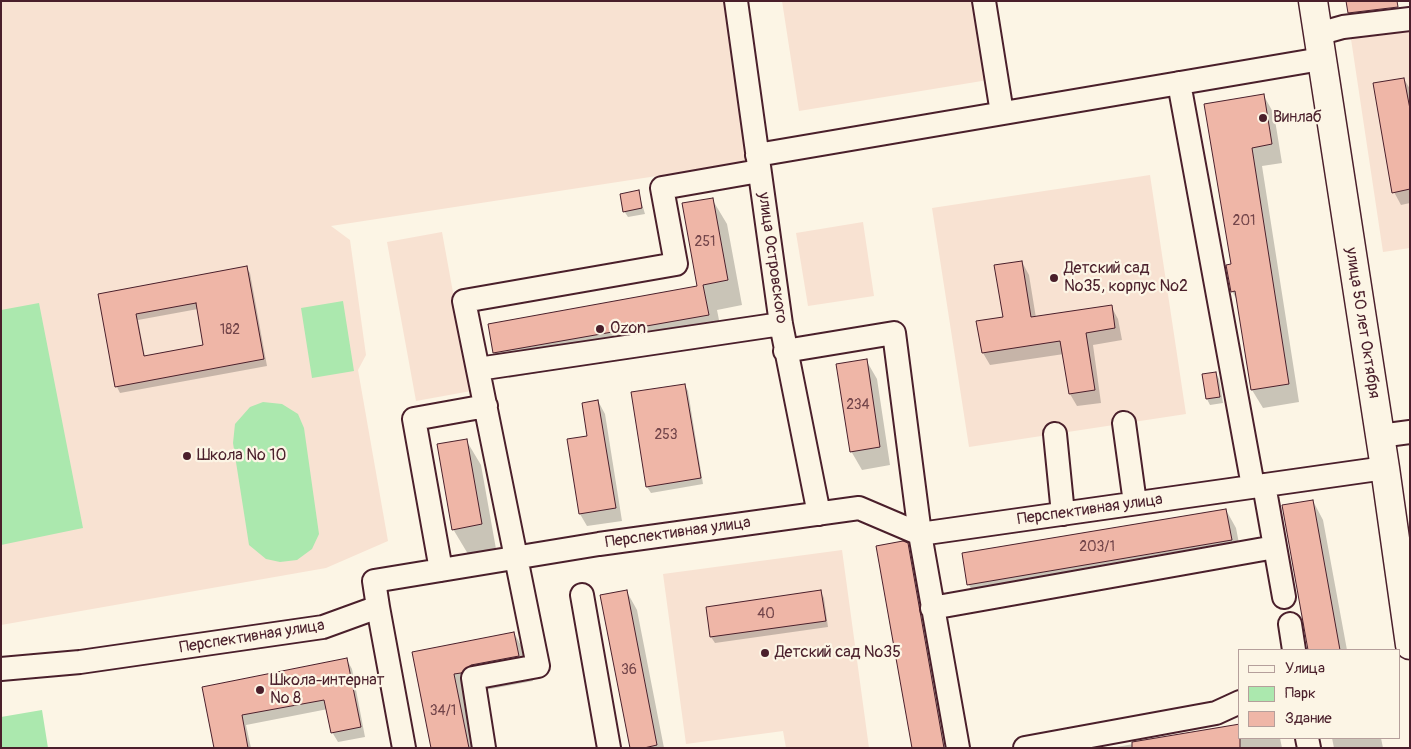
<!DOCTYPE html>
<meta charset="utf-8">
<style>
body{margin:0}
#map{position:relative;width:1411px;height:749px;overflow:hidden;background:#fcf5e5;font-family:Pangolin,sans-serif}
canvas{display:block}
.frame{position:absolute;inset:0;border:2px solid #4a1f2b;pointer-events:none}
.legend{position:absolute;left:1238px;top:649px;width:162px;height:90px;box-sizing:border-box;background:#fcf5e5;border:1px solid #b59f9b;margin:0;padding:6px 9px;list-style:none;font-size:15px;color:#4a1f2b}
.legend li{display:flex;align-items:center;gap:10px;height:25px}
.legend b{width:25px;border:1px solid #b59f9b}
</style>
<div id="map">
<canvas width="1411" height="749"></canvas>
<div class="frame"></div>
<ul class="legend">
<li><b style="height:6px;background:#fcf5e5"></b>Улица</li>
<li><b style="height:14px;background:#abe8ae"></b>Парк</li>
<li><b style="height:14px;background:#efb6a7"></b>Здание</li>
</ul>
</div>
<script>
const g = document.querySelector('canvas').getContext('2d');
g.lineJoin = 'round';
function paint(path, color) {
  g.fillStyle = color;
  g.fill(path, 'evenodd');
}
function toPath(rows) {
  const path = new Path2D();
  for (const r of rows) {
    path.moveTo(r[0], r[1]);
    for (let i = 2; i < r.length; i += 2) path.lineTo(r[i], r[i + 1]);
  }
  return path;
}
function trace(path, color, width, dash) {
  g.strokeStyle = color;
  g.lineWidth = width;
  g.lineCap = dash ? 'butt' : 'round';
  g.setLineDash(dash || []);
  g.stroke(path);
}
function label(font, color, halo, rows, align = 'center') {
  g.font = font + ' Pangolin,sans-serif';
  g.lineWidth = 4.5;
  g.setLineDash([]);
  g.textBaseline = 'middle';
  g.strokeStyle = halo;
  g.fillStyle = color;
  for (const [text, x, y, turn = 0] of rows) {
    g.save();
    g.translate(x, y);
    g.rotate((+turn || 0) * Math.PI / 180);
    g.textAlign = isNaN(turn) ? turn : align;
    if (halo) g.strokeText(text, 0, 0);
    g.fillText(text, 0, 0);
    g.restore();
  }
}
const built = toPath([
 [1,1,723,1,748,162,331,226,350,240,366,355,358,370,388,541,326,568,1,625],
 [782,1,975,1,988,80,799,111],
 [1410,30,1410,248,1383,252,1351,39],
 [1150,175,1186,414,969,447,932,208],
 [863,222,874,296,808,306,796,233],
 [442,232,471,391,416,401,387,242],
 [842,550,869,748,786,748,783,731,686,744,663,574]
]);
const green = toPath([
 [343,301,354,371,312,378,301,308],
 [39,303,83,528,1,545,1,310],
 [263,402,282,404,298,414,304,428,319,534,312,549,297,560,280,562,266,559,249,545,233,443,235,424,250,407],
 [42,710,48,748,1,748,1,717]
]);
const shadow = toPath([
 [1386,1,1391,28,1360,31,1349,13],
 [1404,79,1410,89,1410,203,1401,205,1394,192],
 [1264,96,1274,114,1282,163,1262,166,1299,402,1263,408,1252,390,1238,302,1232,291,1232,265,1205,105],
 [638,191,645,214,628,217,624,211],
 [712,199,727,224,742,305,717,310,723,340,509,378,494,353,489,325,699,286],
 [1022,262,1029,275,1036,318,1111,306,1118,319,1122,340,1093,345,1101,403,1077,406,1070,394,1064,354,990,365,983,353,1004,318],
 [246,267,250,273,267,366,120,393,117,387,99,295],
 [198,309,205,346,145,357,138,320],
 [866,360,877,379,890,465,862,470,851,451],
 [1216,373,1219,379,1223,403,1210,405,1207,399],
 [685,385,688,391,703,484,651,493,647,487],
 [598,401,605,414,622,521,587,526,580,514,589,437],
 [466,440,481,465,496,549,468,554,453,529],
 [1313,501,1323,520,1347,650,1309,650,1284,506],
 [1226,510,1236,528,1242,559,979,603,969,585,963,554],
 [907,544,918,563,951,748,913,748],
 [627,592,637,610,664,748,631,748],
 [821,592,824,598,828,627,715,643,711,637,707,608],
 [514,633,528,658,533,681,485,690,477,748,432,748,414,653],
 [347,660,352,669,365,737,338,742,332,732,328,709,246,725,251,748,215,748,204,688],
 [1240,725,1240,738,1280,738,1282,748,1111,748],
 [1332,738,1381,738,1383,748,1334,748]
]);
const building = toPath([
 [1346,1,1397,1,1398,7,1348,13,1346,1],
 [1404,78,1410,109,1410,189,1392,193,1373,83,1404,78],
 [1264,94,1272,144,1252,148,1289,384,1251,390,1235,291,1231,292,1226,265,1231,264,1204,104,1264,94],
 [639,190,642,208,623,212,620,194,639,190],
 [713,198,728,280,703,285,709,315,493,353,488,324,697,286,682,203,713,198],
 [1022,261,1031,317,1112,305,1115,328,1086,333,1095,390,1069,394,1060,341,982,353,976,321,1003,317,994,265,1022,261],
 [247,266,264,359,115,387,98,294,247,266],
 [196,303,203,345,144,356,136,314,196,303],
 [867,359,880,447,850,452,836,364,867,359],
 [1216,372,1220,397,1206,399,1202,374,1216,372],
 [685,384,701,478,646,487,631,392,685,384],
 [598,400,616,508,579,514,567,439,587,436,582,403,598,400],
 [467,439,482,524,452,530,437,444,467,439],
 [1313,500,1340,650,1308,650,1282,505,1313,500],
 [1226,509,1232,540,967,585,962,553,1226,509],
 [903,541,908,543,944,748,912,748,876,546,903,541],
 [627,590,657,745,644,748,630,748,600,595,627,590],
 [821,590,826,621,710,637,706,607,821,590],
 [514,632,519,656,471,665,461,673,454,674,469,748,431,748,412,652,514,632],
 [347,658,361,727,331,733,324,700,242,715,248,748,214,748,202,687,347,658],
 [1240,724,1240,748,1132,748,1132,742,1240,724]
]);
const minor = toPath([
 [736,1,781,324,819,514],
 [984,1,1002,113],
 [1318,34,1343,27,1410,19],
 [1179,83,1253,486],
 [757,155,1321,59],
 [785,351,894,333,920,534,958,748],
 [478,369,781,324],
 [1124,423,1135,503],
 [1055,434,1063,514],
 [1380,436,1410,432],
 [1264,485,1284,597],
 [441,570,414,419,486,406],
 [582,595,609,748],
 [378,607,404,748],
 [932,608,1275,547],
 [1290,624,1294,650],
 [1,669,80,662,323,627,378,607,374,581,599,544,859,508,920,534,1385,468],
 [1307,738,1309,748],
 [484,748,473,678,538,666,464,301,676,264,662,188,759,171],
 [1025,748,1216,713,1240,702]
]);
const major = toPath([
 [1313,1,1385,468,1410,645]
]);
const markers = [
 [1263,118,5,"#4a1f2b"],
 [1054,278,5,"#4a1f2b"],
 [600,329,5,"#4a1f2b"],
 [187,456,5,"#4a1f2b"],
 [765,653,5,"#4a1f2b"],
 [260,690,5,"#4a1f2b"]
];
const numberNames = [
 ["201",1244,221],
 ["251",705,242],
 ["182",230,330],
 ["234",858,405],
 ["253",666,435],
 ["203/1",1097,547],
 ["40",766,614],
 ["36",629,670],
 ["34/1",443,711]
];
const poiNames = [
 ["Винлаб",1273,118],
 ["Детский сад",1064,269],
 ["№35, корпус №2",1064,287],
 ["Ozon",610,329],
 ["Школа № 10",197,456],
 ["Детский сад №35",775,653],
 ["Школа-интернат",270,681],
 ["№ 8",270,699]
];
const streetNames = [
 ["улица Островского",772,258,82],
 ["улица 50 лет Октября",1362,323,81],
 ["Перспективная улица",1090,510,-8],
 ["Перспективная улица",678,533,-8],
 ["Перспективная улица",252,637,-9]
];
paint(built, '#f8e2d2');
paint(green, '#abe8ae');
paint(shadow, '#0003');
paint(building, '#efb6a7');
trace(building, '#4a1f2b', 1);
trace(minor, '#4a1f2b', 26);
trace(major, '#4a1f2b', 31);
trace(minor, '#fcf5e5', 22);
trace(major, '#fcf5e5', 28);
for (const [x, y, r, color] of markers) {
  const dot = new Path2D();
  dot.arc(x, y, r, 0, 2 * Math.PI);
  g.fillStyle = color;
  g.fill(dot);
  trace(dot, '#fcf5e5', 2);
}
label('14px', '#73454a', null, numberNames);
label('16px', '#4a1f2b', '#fcf5e5', poiNames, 'left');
label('16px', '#4a1f2b', '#fcf5e5', streetNames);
</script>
